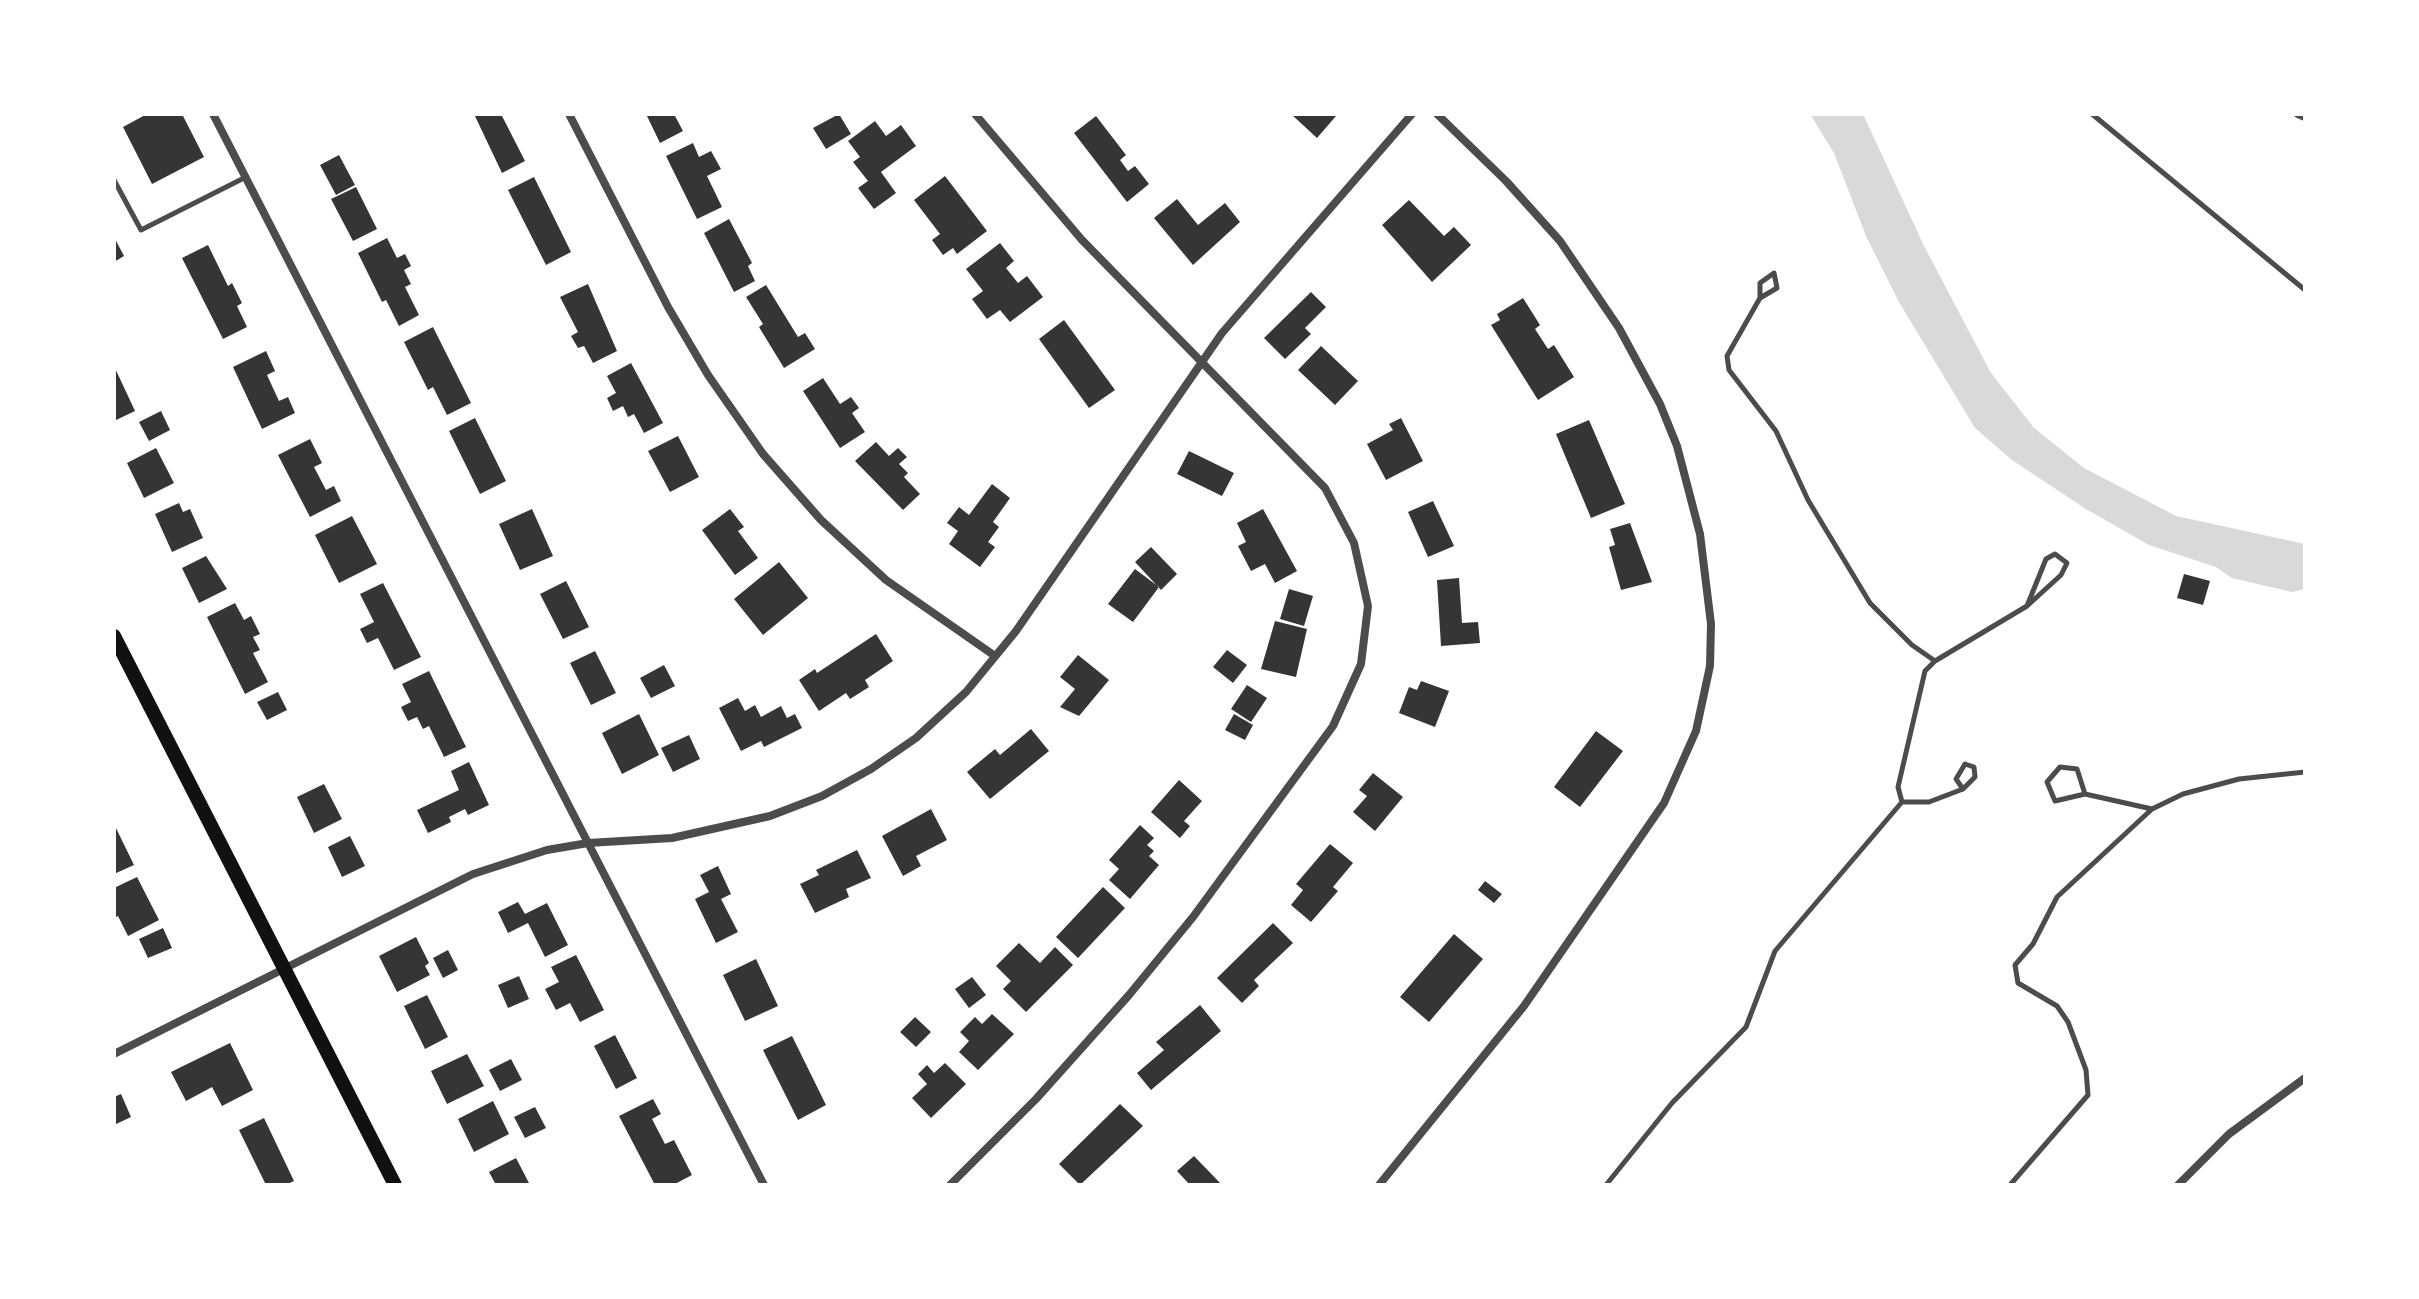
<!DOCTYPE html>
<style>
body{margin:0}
#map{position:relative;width:2419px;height:1299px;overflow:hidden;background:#fff;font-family:"Playfair Display",serif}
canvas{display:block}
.frame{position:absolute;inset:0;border:116px solid #fff;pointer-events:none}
</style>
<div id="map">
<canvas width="2419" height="1299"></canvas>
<div class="frame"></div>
</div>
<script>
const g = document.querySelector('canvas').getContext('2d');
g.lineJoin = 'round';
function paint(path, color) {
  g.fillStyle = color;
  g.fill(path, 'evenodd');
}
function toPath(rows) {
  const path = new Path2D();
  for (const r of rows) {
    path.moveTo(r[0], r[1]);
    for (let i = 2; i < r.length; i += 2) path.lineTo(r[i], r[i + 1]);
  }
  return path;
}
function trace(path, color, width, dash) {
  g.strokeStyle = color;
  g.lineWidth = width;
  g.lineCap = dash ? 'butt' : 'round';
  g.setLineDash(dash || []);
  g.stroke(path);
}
const water = toPath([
 [1810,114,1863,114,1924,246,1991,373,2034,428,2084,468,2176,516,2305,544,2305,589,2292,592,2232,578,2216,567,2149,545,2086,509,2012,460,1975,428,1899,302,1866,236,1834,153]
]);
const building = toPath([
 [147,114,182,114,204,157,152,184,123,127],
 [474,114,501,114,525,161,502,173],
 [646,114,674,114,683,131,660,143],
 [839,114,851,134,826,149,813,128],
 [1291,114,1334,114,1336,116,1317,138],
 [1096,116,1126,155,1120,160,1128,171,1135,166,1149,184,1127,202,1074,133],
 [875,121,886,136,901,125,916,146,881,172,896,193,874,209,858,188,868,181,853,162,860,157,848,141],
 [693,143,699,157,711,151,721,169,707,176,722,207,697,219,666,156],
 [339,155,355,185,336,195,320,165],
 [945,176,987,231,957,254,953,248,943,255,932,240,940,234,914,200],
 [534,177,571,252,546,265,508,190],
 [356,187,377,229,353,241,331,199],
 [1177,199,1198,225,1225,203,1240,222,1193,265,1154,218],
 [1409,200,1444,236,1454,227,1471,245,1432,282,1382,225],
 [729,219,752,263,748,266,755,281,734,292,704,233],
 [114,237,124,256,114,262],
 [387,238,397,258,405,254,411,266,404,270,411,284,405,287,419,315,399,326,386,300,382,302,358,253],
 [1000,243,1014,261,1006,268,1018,283,1027,276,1043,297,1010,322,1000,310,987,319,972,299,983,291,966,269],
 [208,245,228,286,232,283,242,303,237,306,247,327,223,339,182,258],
 [588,284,617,351,593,363,584,346,578,348,571,336,578,332,560,297],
 [766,285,798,337,805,333,815,349,784,368,759,327,763,324,746,297],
 [1311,292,1326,307,1305,328,1311,334,1285,359,1264,338],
 [1523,298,1540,325,1535,329,1548,349,1554,345,1574,377,1538,400,1491,325,1500,320,1497,314],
 [1064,320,1115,390,1089,408,1039,339],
 [433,327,471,403,447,415,433,387,428,390,404,342],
 [1321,346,1358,381,1335,405,1298,370],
 [266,351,275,371,267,375,279,401,288,397,295,413,262,429,233,367],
 [631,363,663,423,644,433,634,414,628,417,623,406,613,411,607,398,616,393,607,376],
 [114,366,135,411,114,421],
 [823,378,840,404,851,397,859,408,852,413,865,432,840,448,803,391],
 [161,411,170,430,149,441,139,422],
 [475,418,506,481,480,494,449,431],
 [1401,418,1423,461,1386,480,1367,444,1393,430,1389,424],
 [1589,420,1625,504,1591,518,1556,434],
 [678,436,699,477,670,492,648,451],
 [310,439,322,463,314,467,326,490,334,486,341,501,310,517,278,455],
 [876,442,889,456,898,448,907,457,899,464,908,473,904,477,920,494,903,510,855,461],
 [156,448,174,483,144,498,127,463],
 [1189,451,1234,473,1222,496,1177,474],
 [992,484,1010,498,993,522,999,527,988,542,995,547,980,567,949,544,958,531,947,523,959,507,969,515],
 [1433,501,1454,546,1428,557,1408,512],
 [179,503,183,512,190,509,203,538,172,552,155,514],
 [532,509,553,556,520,570,499,524],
 [730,509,744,527,738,531,758,558,735,575,702,530],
 [1263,509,1297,571,1275,583,1265,564,1251,571,1238,546,1246,542,1237,523],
 [352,516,377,564,339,583,315,535],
 [1630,523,1652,582,1621,590,1609,547,1615,545,1610,529],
 [1151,547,1177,574,1161,590,1135,562],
 [206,556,227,589,199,603,182,568],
 [779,562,808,598,763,635,734,599],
 [1135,569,1159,587,1133,622,1108,604],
 [2184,574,2210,581,2203,605,2177,598],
 [1459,578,1462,623,1478,622,1480,643,1441,646,1437,580],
 [566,581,589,627,563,639,540,594],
 [383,583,421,657,394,670,378,638,367,643,360,629,374,622,360,594],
 [1289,589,1313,596,1304,626,1280,619],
 [235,603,244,620,251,616,260,634,253,637,260,650,253,653,268,682,245,694,207,617],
 [1275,621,1307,629,1296,677,1261,669],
 [876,634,893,661,865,680,869,687,850,699,846,693,819,711,799,680,815,669,817,673],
 [1227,650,1247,665,1233,683,1213,667],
 [595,651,616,693,591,705,570,663],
 [1078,655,1109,680,1079,716,1060,707,1075,689,1060,677],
 [664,665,675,686,651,698,640,678],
 [429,671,466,747,444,757,429,726,423,729,417,717,408,721,401,707,411,702,402,684],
 [1421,681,1449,691,1435,727,1399,713,1409,687,1417,690],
 [1247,685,1267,698,1251,722,1231,709],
 [278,692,287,710,267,720,257,702],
 [738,698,745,711,755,705,761,717,781,706,787,718,795,714,802,728,764,747,761,741,741,751,719,708],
 [639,714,659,755,622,774,602,733],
 [1234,714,1253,725,1245,740,1225,730],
 [1031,729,1049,751,990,799,967,772,995,749,1000,755],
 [1596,731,1623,751,1580,807,1554,787],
 [689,735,700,759,673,772,661,748],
 [469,762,489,805,468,815,465,809,449,817,451,822,428,833,417,810,459,790,451,771],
 [1373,773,1403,797,1375,831,1353,812,1367,796,1359,790],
 [1179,780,1202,801,1184,821,1190,826,1180,838,1151,812],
 [324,784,342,819,314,833,297,797],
 [931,809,947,840,916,856,921,866,903,876,882,836],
 [114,824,134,865,114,874],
 [1140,825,1154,838,1147,845,1154,851,1149,856,1159,865,1130,899,1109,880,1119,869,1109,860],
 [350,836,365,866,342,877,328,847],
 [1330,844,1353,863,1333,887,1338,891,1311,922,1291,905,1303,890,1296,884],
 [857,850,871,878,846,889,849,897,815,913,800,884,819,875,816,870],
 [718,866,731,894,721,899,738,932,716,943,695,899,709,892,700,875],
 [137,877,159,920,128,936,118,916,114,918,114,888],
 [1485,881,1502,894,1494,903,1478,890],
 [1103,887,1125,908,1078,958,1056,937],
 [518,902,525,914,547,903,568,945,545,957,528,923,508,933,498,912],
 [1273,923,1293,943,1254,980,1259,986,1242,1003,1217,978],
 [163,928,172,948,148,958,139,939],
 [1454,934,1483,959,1429,1022,1400,997],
 [416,937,429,963,425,966,430,975,397,992,379,956],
 [1019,943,1040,963,1055,947,1073,965,1026,1012,1003,989,1011,981,996,966],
 [448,950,458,970,443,978,433,958],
 [576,955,604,1010,580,1022,570,1003,556,1010,545,989,559,982,551,967],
 [756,959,778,1006,745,1021,723,975],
 [519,976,529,999,508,1008,498,985],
 [972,977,986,995,969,1008,955,989],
 [427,995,448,1037,425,1049,404,1006],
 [1200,1005,1221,1031,1151,1090,1137,1073,1164,1050,1156,1042],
 [992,1014,1014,1034,978,1070,959,1052,969,1041,960,1032,975,1017,982,1024],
 [915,1017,931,1032,916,1047,900,1032],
 [615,1035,637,1078,616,1089,594,1046],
 [792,1036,826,1105,798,1120,763,1050],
 [230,1043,253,1090,222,1106,212,1087,186,1101,171,1072],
 [467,1054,484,1086,447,1104,431,1071],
 [511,1059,522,1080,500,1091,489,1070],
 [945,1063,966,1084,931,1118,912,1098,927,1084,918,1074,927,1065,934,1073],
 [121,1094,131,1117,114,1125,114,1097],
 [653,1099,661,1114,652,1119,665,1144,674,1140,692,1175,673,1185,655,1185,619,1116],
 [493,1101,509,1134,474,1152,458,1119],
 [1120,1104,1143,1126,1080,1185,1059,1164],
 [535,1107,546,1128,525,1138,514,1117],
 [264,1118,294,1181,285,1185,266,1185,239,1130],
 [1194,1156,1222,1185,1190,1185,1177,1171],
 [516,1158,530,1185,496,1185,489,1172]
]);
const service = toPath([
 [2092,114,2305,290],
 [114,180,141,230,246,177],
 [1760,298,1777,288,1774,273,1760,283,1760,298,1727,356,1729,370,1776,431,1808,500,1870,603,1912,645,1935,661,2027,606,2061,575,2067,563,2055,554,2046,559,2027,606],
 [1935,661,1925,671,1898,787,1902,802,1929,802,1963,789,1975,777,1974,767,1965,764,1956,779,1963,789],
 [2152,809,2183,794,2239,779,2305,772],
 [1606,1185,1672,1103,1746,1027,1775,951,1902,802],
 [2010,1185,2088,1095,2086,1070,2068,1022,2057,1006,2018,983,2015,965,2033,944,2057,897,2152,809,2085,794,2055,801,2047,782,2060,767,2077,769,2085,794]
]);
const minor = toPath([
 [213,114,764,1185],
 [569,114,668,307,708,375,763,454,821,520,886,580,995,656],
 [2298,114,2305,117],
 [114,1054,473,874,547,850,588,843,672,838,770,816,822,796,871,769,916,738,966,692,1016,631,1222,333,1412,114],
 [950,1185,1036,1099,1129,995,1193,917,1333,726,1361,664,1368,606,1354,543,1325,488,1082,240,975,114],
 [1379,1185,1524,1006,1664,803,1696,731,1710,666,1711,624,1700,534,1677,446,1660,404,1619,328,1560,241,1506,181,1437,114],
 [2178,1185,2229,1134,2305,1078]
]);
const secondary = toPath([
 [114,636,395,1185]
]);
paint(water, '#d9d9d9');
paint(building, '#353535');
trace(service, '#4c4c4c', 5);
trace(minor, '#4c4c4c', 8);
trace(secondary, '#111', 14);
</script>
